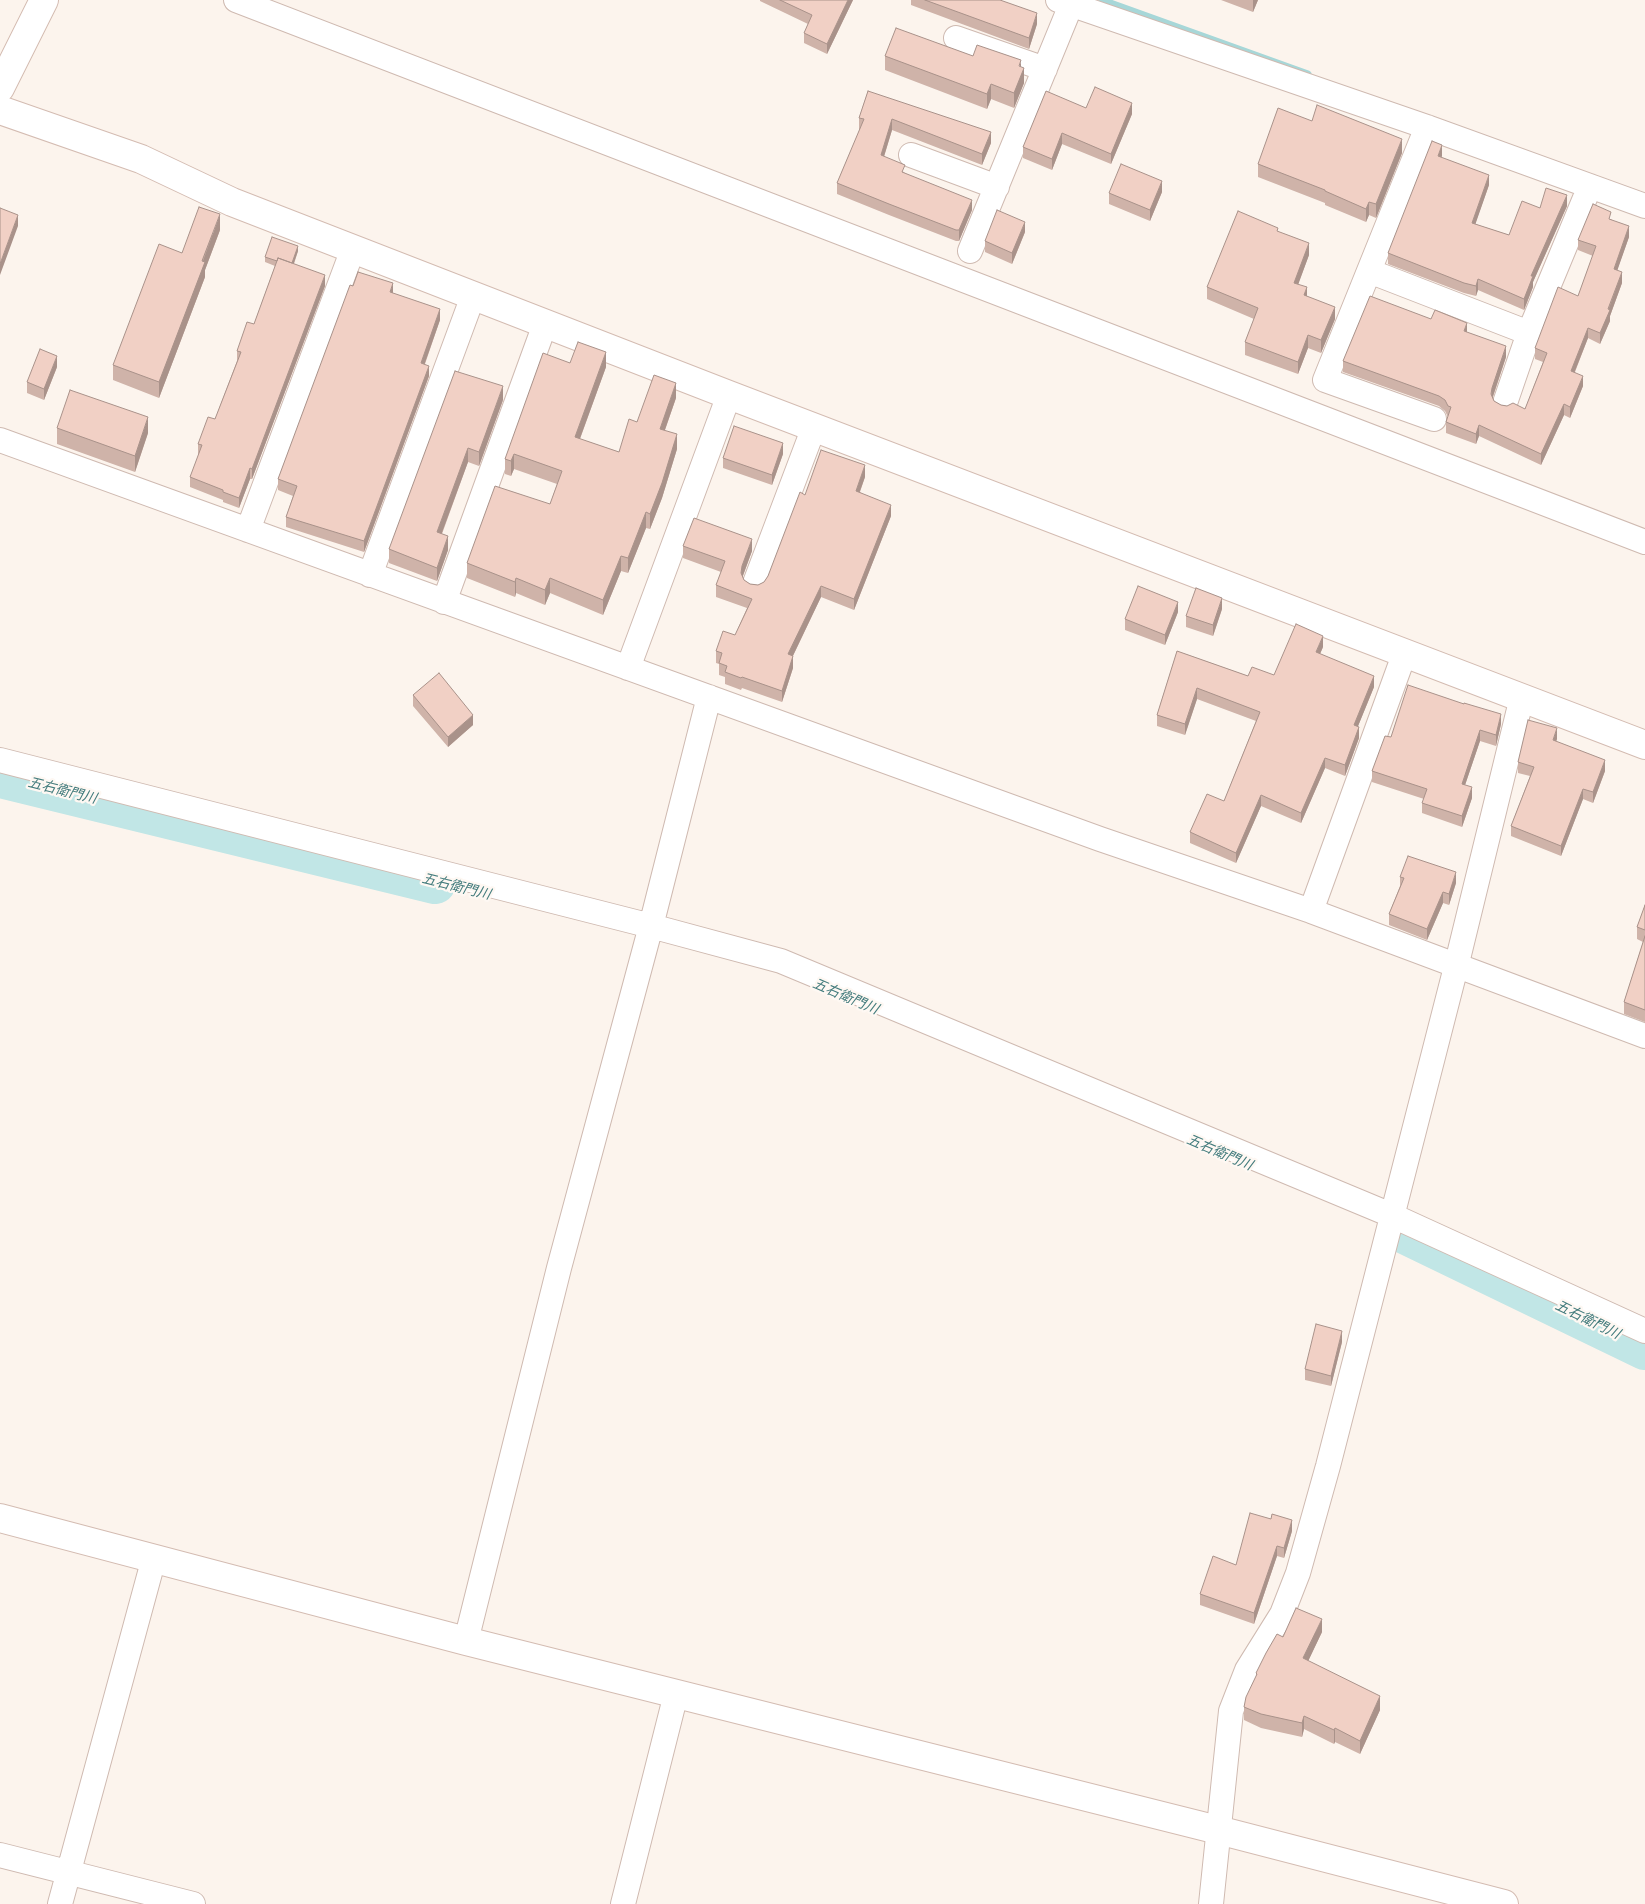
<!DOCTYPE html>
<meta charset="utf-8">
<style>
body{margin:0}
canvas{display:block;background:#fcf4ed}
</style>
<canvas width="1645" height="1904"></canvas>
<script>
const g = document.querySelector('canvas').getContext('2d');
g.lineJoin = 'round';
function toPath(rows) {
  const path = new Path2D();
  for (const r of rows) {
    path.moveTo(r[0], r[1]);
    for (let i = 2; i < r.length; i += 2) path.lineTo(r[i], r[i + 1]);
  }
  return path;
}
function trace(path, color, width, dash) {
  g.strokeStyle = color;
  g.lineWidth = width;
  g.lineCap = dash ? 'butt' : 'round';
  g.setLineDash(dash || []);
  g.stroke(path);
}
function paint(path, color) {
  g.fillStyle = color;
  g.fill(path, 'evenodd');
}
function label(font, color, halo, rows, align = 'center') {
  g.font = font + ' Overpass,"Noto Sans JP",sans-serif';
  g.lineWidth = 4.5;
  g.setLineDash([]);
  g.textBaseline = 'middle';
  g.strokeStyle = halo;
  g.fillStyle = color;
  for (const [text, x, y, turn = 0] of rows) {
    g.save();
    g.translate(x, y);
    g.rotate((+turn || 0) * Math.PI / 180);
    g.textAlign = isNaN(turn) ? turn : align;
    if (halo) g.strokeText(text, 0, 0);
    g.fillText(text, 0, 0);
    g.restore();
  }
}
const stream = toPath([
 [1102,0,1308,74]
]);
const river = toPath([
 [0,777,435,883],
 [1405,1233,1645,1349]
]);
const street = toPath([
 [236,0,1645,542],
 [1058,0,1427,127,1645,206],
 [956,38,1045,69],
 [1427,127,1325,380,1434,419],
 [911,155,997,187],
 [970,251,1073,0],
 [1369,271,1529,333],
 [1505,403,1529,333,1590,186],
 [0,440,1100,839,1311,911,1645,1036],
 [248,530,353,249],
 [370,575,473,296],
 [755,583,814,427],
 [444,602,545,324],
 [628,668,729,395],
 [0,760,651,926,781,961,1391,1215,1645,1331],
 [1311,911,1405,652],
 [466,1641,559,1268,651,926,709,697],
 [0,1855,193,1904],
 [60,1904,154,1558],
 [623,1904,676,1694],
 [1211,1904,1231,1711,1247,1670,1282,1614,1298,1573,1328,1466,1456,967,1522,697]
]);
const secondary = toPath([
 [0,88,44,0],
 [0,110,141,159,232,202,729,395,1645,745],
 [0,1518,466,1641,1218,1830,1504,1904]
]);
const wall = toPath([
 [760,0,853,0,827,54,804,43,804,33,808,24,760,1],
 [911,0,1000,0,1037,24,1029,49,911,5],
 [1221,0,1258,0,1253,12],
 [885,56,973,56,1021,67,1024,83,1014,108,991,99,987,109,885,70],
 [868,91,991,143,982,165,892,130,884,157,905,173,972,210,959,241,956,241,889,215,837,194,837,183,860,129,859,129,859,118],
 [1086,108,1132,114,1111,164,1062,144,1052,170,1023,158,1023,147],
 [1312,121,1402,153,1376,218,1369,215,1366,222,1325,205,1325,203,1258,177,1258,164],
 [1442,156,1441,158,1489,185,1475,224,1509,235,1540,208,1567,206,1533,282,1533,287,1524,310,1478,290,1476,296,1464,293,1388,264,1388,253],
 [1162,192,1150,221,1109,204,1109,193],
 [1611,219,1629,237,1617,270,1622,283,1610,316,1610,321,1600,344,1588,338,1575,372,1583,386,1570,418,1564,415,1541,465,1479,436,1476,444,1446,433,1446,422,1448,417,1445,411,1439,406,1343,372,1343,361,1431,319,1506,357,1493,397,1494,401,1501,405,1525,409,1543,362,1535,359,1535,348,1578,296,1593,256,1578,250,1578,240],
 [220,230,205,270,205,277,159,398,113,380,113,365,182,253],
 [1025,232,1012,264,985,252,985,241],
 [1278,232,1309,255,1298,284,1307,296,1335,319,1321,353,1308,348,1298,374,1245,355,1245,342,1254,319,1207,299,1207,287],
 [298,251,294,264,325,286,252,479,250,479,239,508,223,502,223,500,190,487,190,477,199,455,198,454,198,444,215,419,237,361,237,351,254,324,275,266,265,262,265,257],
 [353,286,393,293,440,320,425,364,429,376,364,552,286,527,286,517,293,496,278,490,278,479],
 [570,363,606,367,580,439,619,452,637,422,676,398,665,430,677,449,662,498,650,529,646,528,628,573,621,571,603,615,550,593,545,605,516,593,515,597,467,578,467,563,550,504,557,484,514,469,511,476,505,474,505,459],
 [57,367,44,400,27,393,27,382],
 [503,400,479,466,468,462,442,534,448,550,437,581,389,563,389,549],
 [57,428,148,433,135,472,57,444],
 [783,454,772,485,723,468,723,458],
 [865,477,860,492,891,516,854,610,821,597,793,656,793,668,782,702,742,688,741,690,725,684,725,677,719,675,719,664,716,663,716,651,735,635,747,608,716,597,716,585,721,572,683,558,683,546,752,551,743,576,744,580,750,584,758,585,764,582,768,576,805,495],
 [1222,609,1213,636,1186,627,1186,616],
 [1178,612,1165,645,1125,630,1125,619],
 [1323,647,1320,654,1374,687,1358,726,1359,738,1345,776,1325,768,1301,823,1261,806,1236,863,1190,843,1190,832,1224,801,1256,721,1197,699,1185,735,1157,726,1157,715,1177,651,1248,676,1274,675],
 [413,695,473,725,448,747,413,706],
 [1501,724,1496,746,1480,741,1465,785,1472,798,1462,827,1422,813,1422,803,1424,799,1372,782,1372,771,1391,737],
 [1557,739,1556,741,1605,771,1593,803,1583,799,1561,856,1511,836,1511,826,1530,776,1518,773,1518,762],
 [1400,877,1456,883,1449,905,1443,903,1427,940,1389,925,1389,914,1400,886],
 [1645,905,1645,1022,1624,1014,1624,1002,1643,942,1637,939,1637,927],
 [1342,1342,1331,1386,1305,1380,1305,1369],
 [1292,1531,1284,1558,1277,1556,1254,1624,1200,1605,1200,1594],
 [1322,1632,1308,1661,1380,1710,1360,1754,1335,1742,1334,1744,1304,1729,1302,1737,1261,1728,1244,1720,1244,1707,1256,1677,1256,1673,1283,1637]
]);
const shadedWall = toPath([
 [848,0,853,0,827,54,827,44],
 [1253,0,1258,0,1253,12],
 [1037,13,1037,24,1029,49,1029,38],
 [1021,60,1021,75,1024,68,1024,83,1014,108,1014,93],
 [991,84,991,99,987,109,987,94],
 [1132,103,1132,114,1111,164,1111,154],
 [892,119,892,130,881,166,881,155],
 [991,132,991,143,982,165,982,154],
 [1062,133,1062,144,1052,170,1052,159],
 [1402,139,1402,153,1376,218,1376,204],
 [1442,145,1442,156,1438,167,1438,156],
 [1489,175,1489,185,1472,234,1472,223],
 [1162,181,1162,192,1150,221,1150,210],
 [1567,195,1567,206,1533,282,1533,287,1524,310,1524,299,1531,276],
 [972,200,972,210,959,241,959,230],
 [1369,202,1369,215,1366,222,1366,209],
 [220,214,220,230,205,270,205,277,159,398,159,382],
 [18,215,18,226,0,275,0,264],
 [1025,222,1025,232,1012,264,1012,253],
 [1629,226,1629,237,1614,280,1614,269],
 [1309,243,1309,255,1294,296,1294,283],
 [298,246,298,251,291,271,291,266],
 [1622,272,1622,283,1610,316,1610,321,1600,344,1600,333],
 [325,275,325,286,252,479,252,469],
 [1478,279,1478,290,1476,296,1476,286],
 [393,283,393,294,390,292],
 [1307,287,1307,300,1304,295],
 [1335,307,1335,319,1321,353,1321,340],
 [440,309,440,320,421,374,421,363],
 [1467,323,1467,334,1464,331],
 [1588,328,1588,338,1571,381,1571,371],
 [1308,335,1308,348,1298,374,1298,362],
 [1506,346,1506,357,1492,399,1491,405,1492,388],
 [606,352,606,367,575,452,575,437],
 [57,356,57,367,44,400,44,389],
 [429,366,429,376,364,552,364,541],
 [1583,376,1583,386,1570,418,1570,407],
 [676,383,676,398,660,444,660,429],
 [503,386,503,400,479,466,479,452],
 [1564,404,1564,415,1541,465,1541,454],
 [148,417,148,433,135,472,135,456],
 [1479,425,1479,436,1476,444,1476,434],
 [677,434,677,449,662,498,650,529,650,514],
 [783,443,783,454,772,485,772,475],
 [468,448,468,462,437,546,437,532],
 [514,454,514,469,511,476,511,461],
 [865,465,865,477,856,502,856,491],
 [250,468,250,479,239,508,239,498],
 [891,505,891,516,854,610,854,599],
 [646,512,646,528,628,573,628,558],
 [448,536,448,550,437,581,437,568],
 [752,539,752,551,742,578,741,573,742,566],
 [621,556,621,571,603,615,603,600],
 [516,578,516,593,515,597,515,582],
 [550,578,550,593,545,605,545,590],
 [821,586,821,597,788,666,788,654],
 [1222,598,1222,609,1213,636,1213,625],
 [1178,602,1178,612,1165,645,1165,635],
 [1323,636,1323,647,1316,663,1316,652],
 [793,656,793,668,782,702,782,691],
 [1374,676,1374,687,1354,736,1354,725],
 [1197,688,1197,699,1185,735,1185,724],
 [1501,714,1501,724,1496,746,1496,735],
 [473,715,473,725,448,747,448,737],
 [1359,727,1359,738,1345,776,1345,765],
 [1557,728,1557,739,1553,750,1553,740],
 [1480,730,1480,741,1462,794,1462,784],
 [1325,758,1325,768,1301,823,1301,813],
 [1605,760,1605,771,1593,803,1593,792],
 [1472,787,1472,798,1462,827,1462,816],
 [1583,789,1583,799,1561,856,1561,846],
 [1261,795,1261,806,1236,863,1236,853],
 [1456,872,1456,883,1449,905,1449,894],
 [1443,892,1443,903,1427,940,1427,929],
 [1342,1331,1342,1342,1331,1386,1331,1376],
 [1292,1520,1292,1531,1284,1558,1284,1548],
 [1277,1546,1277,1556,1254,1624,1254,1613],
 [1322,1619,1322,1632,1303,1672,1303,1658],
 [1380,1696,1380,1710,1360,1754,1360,1741],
 [1304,1716,1304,1729,1302,1737,1302,1723],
 [1335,1728,1335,1742,1334,1744,1334,1730]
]);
const building = toPath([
 [780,0,848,0,827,44,804,33,812,15,780,0],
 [925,0,1000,0,1037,13,1029,38,925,0],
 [896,28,973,56,977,45,1021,60,1019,66,1024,68,1014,93,991,84,987,94,885,56,896,28],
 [1095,87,1132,103,1111,154,1062,133,1052,159,1023,147,1046,91,1086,108,1095,87],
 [868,91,991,132,982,154,892,119,881,155,905,165,902,172,972,200,959,230,956,230,889,204,837,183,864,119,859,118,868,91],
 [1317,105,1402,139,1376,204,1369,202,1366,209,1325,191,1325,190,1258,164,1278,108,1312,121,1317,105],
 [1432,141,1442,145,1438,156,1489,175,1472,223,1509,235,1522,201,1540,208,1546,188,1567,195,1531,276,1533,276,1524,299,1478,279,1476,286,1464,283,1388,253,1432,141],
 [1121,164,1162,181,1150,210,1109,193,1121,164],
 [1593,204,1611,212,1609,219,1629,226,1614,269,1622,272,1608,309,1610,310,1600,333,1588,328,1571,371,1583,376,1570,407,1564,404,1541,454,1479,425,1476,434,1446,422,1451,407,1448,406,1445,400,1439,396,1343,361,1370,296,1431,319,1435,310,1467,323,1464,331,1506,346,1492,388,1491,394,1494,401,1501,405,1507,406,1513,403,1525,409,1547,353,1535,348,1558,287,1578,296,1596,246,1578,240,1593,204],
 [199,207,220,214,202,261,205,262,159,382,113,365,159,244,182,253,199,207],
 [0,208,18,215,0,264,0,208],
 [997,210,1025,222,1012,253,985,241,997,210],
 [1238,211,1278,228,1277,231,1309,243,1294,283,1307,287,1304,295,1335,307,1321,340,1308,335,1298,362,1245,342,1258,308,1207,287,1238,211],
 [272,237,298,246,292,263,278,258,277,261,265,257,272,237],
 [278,258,325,275,252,469,250,468,239,498,223,492,223,490,190,477,202,445,198,444,208,417,215,419,241,352,237,351,247,322,254,324,278,258],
 [358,272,393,283,390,292,440,309,421,363,429,366,364,541,286,517,297,486,278,479,350,285,353,286,358,272],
 [578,342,606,352,575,437,619,452,629,419,637,422,654,375,676,383,660,429,677,434,662,483,650,514,646,512,628,558,621,556,603,600,550,578,545,590,516,578,515,582,467,563,495,486,550,504,562,471,514,454,511,461,505,459,543,353,570,363,578,342],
 [40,349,57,356,44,389,27,382,40,349],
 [455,371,503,386,479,452,468,448,437,532,448,536,437,568,389,549,455,371],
 [70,390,148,417,135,456,57,428,70,390],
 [734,426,783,443,772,475,723,458,734,426],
 [821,450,865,465,856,491,891,505,854,599,821,586,788,654,793,656,782,691,742,677,741,678,725,672,727,666,719,663,722,653,716,651,723,631,735,635,752,599,716,585,725,561,683,546,694,518,752,539,742,566,741,573,744,580,750,584,758,585,764,582,768,576,800,492,805,495,821,450],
 [1138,586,1178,602,1165,635,1125,619,1138,586],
 [1196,588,1222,598,1213,625,1186,616,1196,588],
 [1296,624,1323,636,1316,652,1374,676,1354,725,1359,727,1345,765,1325,758,1301,813,1261,795,1236,853,1190,832,1207,794,1224,801,1260,712,1197,688,1185,724,1157,715,1177,651,1248,676,1252,667,1274,675,1296,624],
 [439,673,473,715,448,737,413,695,439,673],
 [1408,685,1464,704,1464,703,1501,714,1496,735,1480,730,1462,784,1472,787,1462,816,1422,803,1427,789,1372,771,1385,736,1391,737,1408,685],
 [1528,720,1557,728,1553,740,1605,760,1593,792,1583,789,1561,846,1511,826,1534,767,1518,762,1528,720],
 [1408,856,1456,872,1449,894,1443,892,1427,929,1389,914,1404,878,1400,877,1408,856],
 [1645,905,1645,930,1637,927,1645,905],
 [1645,936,1645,1010,1624,1002,1645,936],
 [1316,1324,1342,1331,1331,1376,1305,1369,1316,1324],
 [1250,1513,1271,1519,1272,1514,1292,1520,1284,1548,1277,1546,1254,1613,1200,1594,1213,1556,1236,1565,1250,1513],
 [1296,1608,1322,1619,1303,1658,1380,1696,1360,1741,1335,1728,1334,1730,1304,1716,1302,1723,1261,1714,1244,1707,1246,1697,1257,1674,1256,1673,1266,1653,1277,1634,1283,1637,1296,1608]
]);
const waterNames = [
 ["五右衛門川",62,792,14],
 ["五右衛門川",456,888,14],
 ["五右衛門川",845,998,23],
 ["五右衛門川",1219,1154,23],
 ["五右衛門川",1587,1321,26]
];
trace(stream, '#a7d7d8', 7);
trace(river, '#c1e6e6', 42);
trace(street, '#cfbab1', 26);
trace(secondary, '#d4bcb2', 30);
trace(street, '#fff', 24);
trace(secondary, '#fff', 28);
paint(wall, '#cfb3a9');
paint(shadedWall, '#a9928a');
paint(building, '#f1d0c5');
trace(building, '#a9928a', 1);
label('italic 14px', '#427b7c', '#fef8f3', waterNames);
</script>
